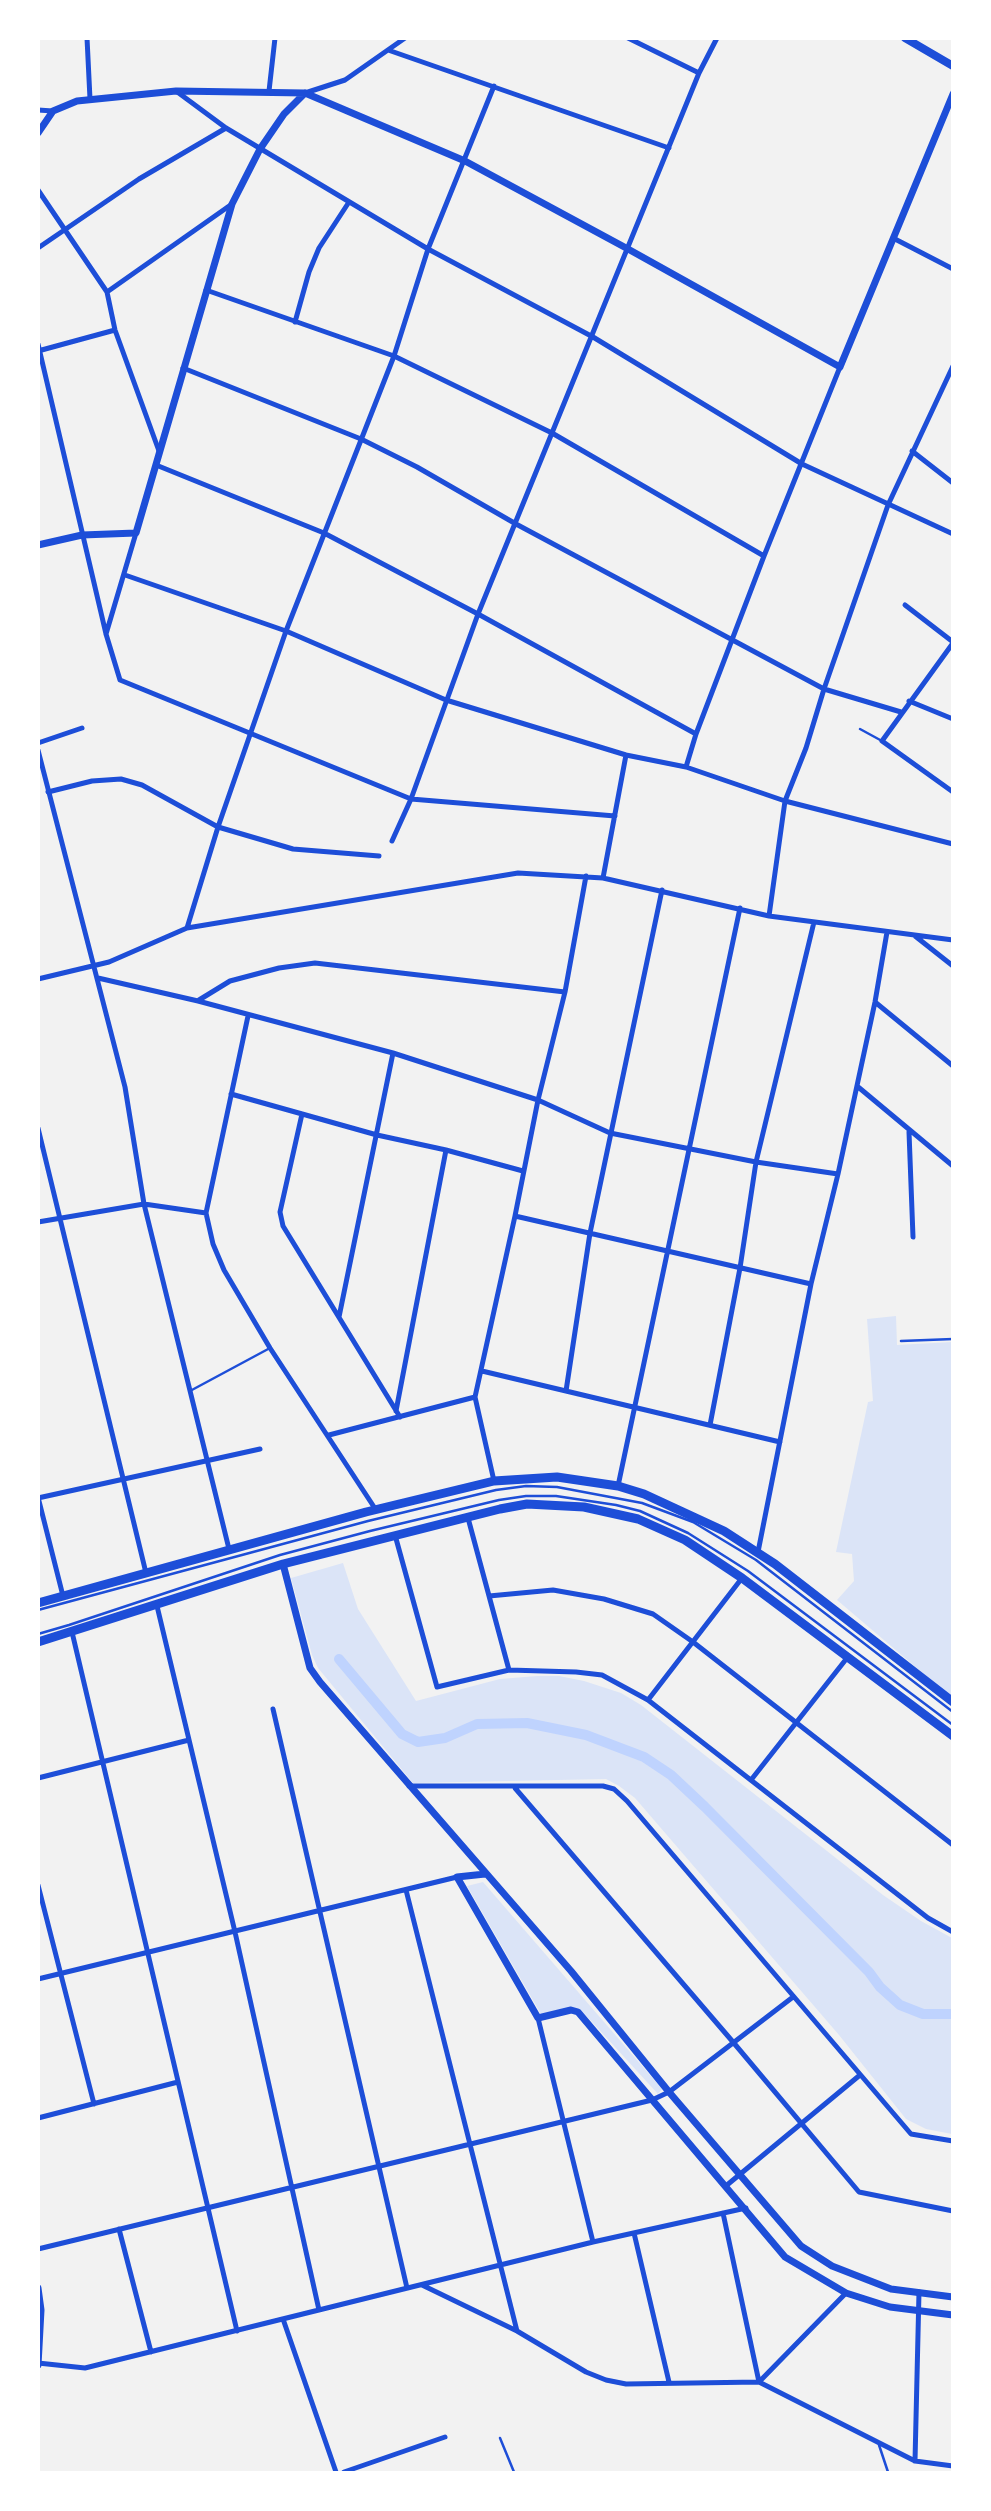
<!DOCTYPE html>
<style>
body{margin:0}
#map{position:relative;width:991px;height:2511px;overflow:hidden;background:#f2f2f2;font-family:Raleway,sans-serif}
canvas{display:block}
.frame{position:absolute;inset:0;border:40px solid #fff;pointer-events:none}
</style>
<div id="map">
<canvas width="991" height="2511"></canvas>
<div class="frame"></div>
</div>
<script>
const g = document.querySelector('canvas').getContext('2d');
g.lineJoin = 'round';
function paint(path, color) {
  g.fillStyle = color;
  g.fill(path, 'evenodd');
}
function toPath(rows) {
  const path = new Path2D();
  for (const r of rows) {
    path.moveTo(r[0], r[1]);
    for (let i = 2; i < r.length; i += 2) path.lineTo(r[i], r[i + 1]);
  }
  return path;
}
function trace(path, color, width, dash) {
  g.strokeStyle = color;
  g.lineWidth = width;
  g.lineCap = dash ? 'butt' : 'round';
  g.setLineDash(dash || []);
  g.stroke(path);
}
const green = toPath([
 [896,1316,897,1345,952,1342,952,1698,837,1600,854,1581,852,1554,836,1552,868,1402,873,1401,867,1319],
 [343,1563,358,1609,416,1701,500,1679,537,1676,559,1676,584,1681,621,1693,641,1705,883,1895,921,1921,952,1938,952,2134,926,2129,906,2119,839,2035,635,1798,619,1786,606,1779,413,1783,318,1668,312,1655,291,1578],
 [483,1882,662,2089,658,2094,581,2010,541,2014,467,1886]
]);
const canal = toPath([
 [339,1659,402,1734,418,1742,445,1738,477,1724,527,1723,586,1735,644,1757,671,1775,705,1807,869,1972,880,1987,900,2005,923,2014,953,2014]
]);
const service = toPath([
 [860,729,882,741],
 [901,1341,953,1339],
 [190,1391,270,1348],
 [38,1610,368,1521,496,1490,526,1486,557,1487,642,1503,693,1522,756,1560,953,1712],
 [38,1634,69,1625,280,1555,370,1531,499,1500,526,1496,556,1496,616,1505,640,1511,688,1533,748,1571,953,1725],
 [500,2438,514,2472],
 [879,2445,888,2472]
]);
const minor = toPath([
 [87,38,90,99],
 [628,38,699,73],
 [388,50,669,148],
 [176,91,226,128,428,249,593,337,802,464,953,534],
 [269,91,275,38],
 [305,93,345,80,405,38],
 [38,110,53,111],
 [38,190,107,292,115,330,159,451],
 [893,238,953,269],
 [38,248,139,179,226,128],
 [206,290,394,356,552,433,764,556],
 [107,292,232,204],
 [295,322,309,272,319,248,349,202],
 [38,344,106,634,120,680,411,799,615,816],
 [38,351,115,330],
 [183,368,361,439,417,467,516,524,824,689,901,712],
 [912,451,953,483],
 [156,465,324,533,478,614,696,734],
 [125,575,286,631,446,700,626,755,686,767,785,801,953,844],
 [905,605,953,642],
 [106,634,136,533],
 [953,643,882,741,953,792],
 [909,701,953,719],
 [38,743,82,728],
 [38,750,125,1087,144,1204,229,1549],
 [686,767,696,734,764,556,840,367],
 [48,792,92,781,121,779,142,785,218,827,293,849,379,856],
 [392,841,411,799,478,614,699,73,717,38],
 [603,878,626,755],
 [769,916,785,801,806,748,824,689,888,505,953,366],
 [187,928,218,827,286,631,394,356,428,249,494,86],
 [915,936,953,966],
 [98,978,198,1001,393,1053,538,1100,610,1133,756,1162,838,1174],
 [38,979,109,962,187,928,518,873,603,878,769,916,953,940],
 [199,1000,230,981,279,968,315,963,565,992],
 [875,1002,953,1066],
 [248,1016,206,1213,213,1244,224,1270,270,1348,376,1510],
 [857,1086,953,1166],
 [231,1094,377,1135,446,1150,523,1171],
 [302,1114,280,1212,283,1226,400,1417],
 [38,1128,146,1573],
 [909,1132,913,1237],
 [515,1216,811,1284],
 [38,1222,144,1204,206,1213],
 [339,1317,393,1053],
 [482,1371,780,1442],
 [566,1391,590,1233,662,890],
 [396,1411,446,1150],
 [710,1425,740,1268,756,1162,814,922],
 [329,1435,475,1397],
 [494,1481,475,1397,515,1216,538,1100,565,992,586,876],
 [618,1486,740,908],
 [38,1497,63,1596],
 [38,1498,260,1449],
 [468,1518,509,1670],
 [395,1535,437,1687,509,1670,576,1672,602,1675,648,1700,928,1918,953,1932],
 [758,1552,811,1284,838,1174,875,1002,887,932],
 [489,1596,553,1590,604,1599,653,1614,693,1642,953,1845],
 [157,1606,235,1932,319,2310],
 [72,1632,237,2331],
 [648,1700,742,1578],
 [273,1709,407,2288],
 [38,1778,189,1740],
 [751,1780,847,1658],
 [409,1786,603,1786,614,1789,627,1801,911,2134,953,2141],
 [515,1788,733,2042,859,2192,953,2211],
 [38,1885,94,2104],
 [406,1890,517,2331],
 [38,1979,457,1877],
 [538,2018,593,2242],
 [38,2118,178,2082],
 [727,2185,860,2075],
 [723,2213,759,2382],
 [119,2229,151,2352],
 [634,2233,669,2382],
 [38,2249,652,2100,669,2092,793,1997],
 [422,2285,517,2331,586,2372,606,2380,626,2384,759,2382,915,2461,953,2466],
 [283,2319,336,2472],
 [38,2363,85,2368,593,2242,746,2208],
 [759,2382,846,2293],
 [915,2461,919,2292],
 [344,2472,445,2437]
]);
const tertiary = toPath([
 [38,133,53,111,77,101,176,91,305,93,465,161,628,249,840,367,953,94],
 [38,545,82,535,136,533,232,204,260,149,284,114,305,93],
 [283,1564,310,1668,320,1682,571,1971,669,2092,801,2246,832,2266,891,2289,953,2297],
 [485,1874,457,1877,538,2018,571,2010,578,2012,785,2257,846,2293,890,2307,953,2315],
 [38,2288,41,2310,38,2365]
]);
const secondary = toPath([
 [905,38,953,66]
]);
const primary = toPath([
 [38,1603,366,1512,494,1481,557,1477,618,1486,644,1494,724,1531,775,1564,953,1702],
 [38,1642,283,1564,500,1509,527,1504,584,1507,638,1519,685,1540,742,1578,953,1736]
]);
paint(green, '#dbe4f7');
trace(canal, '#bfd3fe', 10);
trace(service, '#1d4ed8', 2.5);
trace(minor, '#1d4ed8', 5);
trace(tertiary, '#1d4ed8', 7);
trace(secondary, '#1d4ed8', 8);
trace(primary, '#1d4ed8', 9);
</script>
